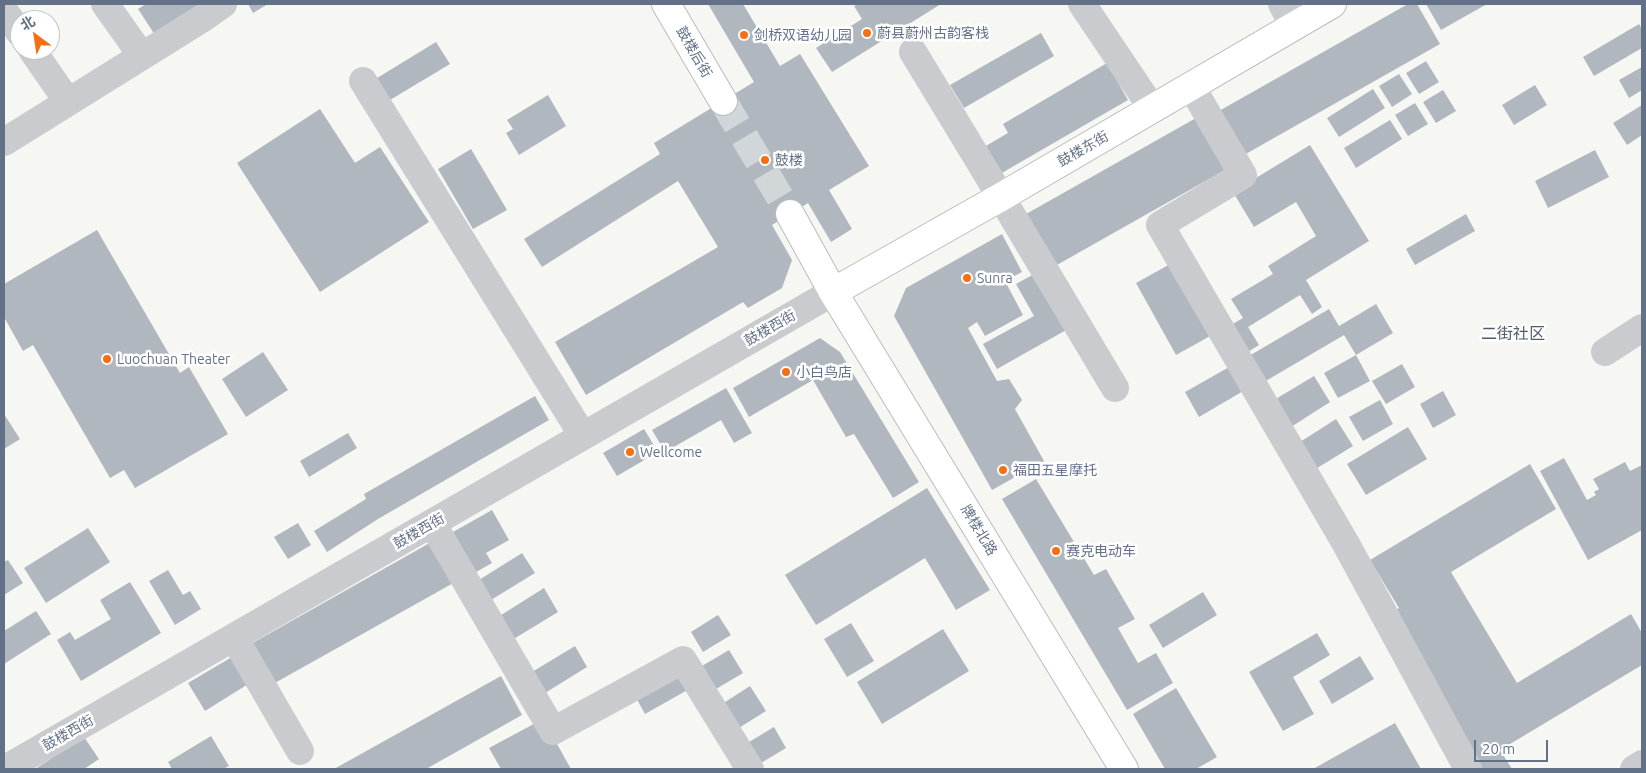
<!DOCTYPE html>
<meta charset="utf-8">
<style>
body{margin:0}
#map{position:relative;width:1646px;height:773px;overflow:hidden;background:#f6f7f3;font-family:Ubuntu,"Noto Sans SC",sans-serif}
canvas{display:block}
.frame{position:absolute;inset:0;border:5px solid #637188;pointer-events:none}
.north{position:absolute;left:10px;top:10px;width:50px;height:50px;box-sizing:border-box;background:#fff;border:1px solid #c1c6cf;border-radius:50%;rotate:329deg;font-size:14px;font-weight:700;line-height:20px;text-align:center;color:#637188}
.north::after{content:'';display:block;margin:auto;width:18px;height:22px;background:#f66f14;clip-path:polygon(50% 0,100% 100%,50% 72%,0 100%)}
.scale{position:absolute;left:1474px;top:740px;width:74px;height:22px;box-sizing:border-box;border:2px solid #637188;border-top:0;padding-left:6px;font-size:15px;line-height:18px;white-space:nowrap;color:#637188;-webkit-text-stroke:4px #fff;paint-order:stroke}
</style>
<div id="map">
<canvas width="1646" height="773"></canvas>
<div class="frame"></div>
<div class="north">北</div>
<div class="scale">20 m</div>
</div>
<script>
const g = document.querySelector('canvas').getContext('2d');
g.lineJoin = 'round';
function paint(path, color) {
  g.fillStyle = color;
  g.fill(path, 'evenodd');
}
function toPath(rows) {
  const path = new Path2D();
  for (const r of rows) {
    path.moveTo(r[0], r[1]);
    for (let i = 2; i < r.length; i += 2) path.lineTo(r[i], r[i + 1]);
  }
  return path;
}
function trace(path, color, width, dash) {
  g.strokeStyle = color;
  g.lineWidth = width;
  g.lineCap = dash ? 'butt' : 'round';
  g.setLineDash(dash || []);
  g.stroke(path);
}
function label(font, color, halo, rows, align = 'center') {
  g.font = font + ' Ubuntu,"Noto Sans SC",sans-serif';
  g.lineWidth = 5;
  g.setLineDash([]);
  g.textBaseline = 'middle';
  g.strokeStyle = halo;
  g.fillStyle = color;
  for (const [text, x, y, turn = 0] of rows) {
    g.save();
    g.translate(x, y);
    g.rotate((+turn || 0) * Math.PI / 180);
    g.textAlign = isNaN(turn) ? turn : align;
    if (halo) g.strokeText(text, 0, 0);
    g.fillText(text, 0, 0);
    g.restore();
  }
}
const building = toPath([
 [146,4,205,4,155,35,138,9],
 [248,4,268,4,253,13],
 [708,4,743,4,780,66,800,54,869,166,829,190,852,229,831,242,808,203,772,225,792,260,782,288,748,308,743,302,586,395,555,342,718,247,678,181,542,267,524,239,660,154,654,143,754,82],
 [858,4,941,4,832,72,816,48,862,19,854,6],
 [1408,4,1417,4,1440,44,1244,155,1219,111],
 [1426,4,1487,4,1441,30],
 [1639,24,1642,29,1642,48,1594,76,1583,57],
 [1041,33,1054,56,964,108,950,85],
 [436,42,450,64,390,100,377,78],
 [1426,61,1439,82,1419,94,1406,73],
 [1107,63,1128,100,1000,174,984,147,1008,133,1003,124],
 [1642,67,1642,90,1629,98,1619,80],
 [1399,74,1412,94,1392,107,1379,86],
 [1535,85,1547,105,1514,125,1502,105],
 [1373,89,1385,108,1339,137,1327,118],
 [1443,90,1456,111,1436,123,1423,102],
 [548,95,566,126,519,155,506,133,513,129,507,120],
 [1415,103,1428,124,1408,136,1395,115],
 [1642,105,1642,135,1627,145,1613,123],
 [320,109,355,163,380,147,429,222,320,292,237,163],
 [1196,118,1225,170,1048,270,1019,218],
 [1390,120,1402,139,1356,168,1344,148],
 [1310,145,1369,241,1306,280,1322,307,1312,314,1300,295,1248,327,1259,345,1248,352,1231,325,1243,318,1231,299,1273,274,1268,266,1316,236,1296,202,1254,227,1233,192],
 [471,149,507,210,473,229,438,169],
 [1595,150,1609,177,1548,208,1535,181],
 [1466,214,1475,231,1415,265,1406,249],
 [97,230,180,373,189,367,228,434,135,488,124,470,110,478,33,345,23,351,4,317,4,284],
 [1002,234,1022,272,1005,281,1023,315,985,336,977,322,968,328,997,381,1009,379,1022,400,1015,409,1044,461,992,490,894,316,906,288],
 [1172,263,1212,335,1176,355,1136,283],
 [1036,273,1068,329,997,369,983,344,1034,316,1016,284],
 [1376,304,1393,333,1356,355,1344,335,1264,382,1249,356,1329,309,1339,326],
 [820,338,840,352,919,482,893,498,854,434,846,437,813,380,749,417,733,388],
 [263,352,288,390,246,417,222,379],
 [1356,355,1370,381,1338,398,1324,373],
 [1402,364,1415,387,1386,404,1372,381],
 [1231,366,1245,390,1199,417,1185,392],
 [1314,376,1330,402,1291,427,1274,400],
 [726,388,752,433,734,443,721,420,665,452,652,430],
 [1443,391,1456,415,1433,428,1420,404],
 [535,396,549,420,378,519,327,552,314,531,366,499,364,494],
 [1380,400,1393,424,1363,441,1349,417],
 [4,414,20,439,4,449],
 [1336,419,1353,446,1314,470,1297,444],
 [1408,427,1427,459,1366,495,1347,464],
 [644,429,658,452,617,476,603,453],
 [348,433,357,448,309,477,300,461],
 [1564,458,1587,500,1596,495,1594,492,1599,489,1593,479,1625,462,1630,471,1642,465,1642,530,1588,560,1540,471],
 [1530,464,1556,509,1451,572,1517,683,1631,614,1642,633,1642,665,1500,750,1512,769,1482,769,1389,614,1399,608,1370,560],
 [1036,479,1094,575,1106,569,1135,619,1118,628,1138,663,1156,653,1173,683,1127,710,1002,499],
 [927,488,990,590,956,610,925,558,816,625,785,575],
 [492,510,509,540,486,553,492,563,476,572,453,532],
 [298,523,311,545,288,559,274,537],
 [88,528,110,562,46,603,24,568],
 [435,540,457,581,273,684,249,645],
 [522,553,535,573,491,600,479,580],
 [8,560,23,583,4,595,4,562],
 [168,570,183,595,190,591,201,609,175,625,149,581],
 [130,582,161,633,81,681,57,640,70,632,75,640,111,619,100,600],
 [544,588,558,612,512,640,498,617],
 [1203,592,1217,615,1163,648,1149,625],
 [36,611,51,634,4,664,4,631],
 [718,615,731,635,703,652,691,632],
 [851,623,874,661,847,677,824,639],
 [943,629,969,671,882,724,857,682],
 [1317,633,1330,655,1293,677,1314,714,1283,731,1249,672],
 [575,646,587,667,545,693,532,672],
 [729,650,743,673,711,692,697,669],
 [237,654,253,681,205,711,188,683],
 [1360,656,1374,679,1332,704,1319,681],
 [679,666,691,688,645,714,633,692],
 [501,676,522,715,426,769,334,769],
 [750,686,766,711,734,731,719,706],
 [1176,688,1217,757,1196,769,1165,769,1133,714],
 [543,719,571,769,501,769,489,748],
 [1395,723,1421,769,1313,769],
 [774,727,786,748,756,766,744,745],
 [211,736,229,766,223,769,172,769,168,762],
 [84,737,99,759,84,769,35,769]
]);
const majorTunnel = toPath([
 [723,101,790,214]
]);
const minor = toPath([
 [105,4,142,56],
 [1082,4,1152,108],
 [1282,4,1294,26],
 [8,16,20,33],
 [32,50,68,102],
 [913,52,1001,197,1115,388],
 [363,81,583,436],
 [1191,86,1243,175,1160,225,1346,544,1468,769],
 [4,142,203,18,223,4],
 [1605,352,1642,328],
 [432,523,553,731,683,660,750,769],
 [234,637,300,751],
 [5,769,833,292],
 [1634,769,1642,764]
]);
const major = toPath([
 [666,4,723,101],
 [790,214,833,292,1124,769],
 [833,292,1001,197,1332,4]
]);
const markers = [
 [867,33,5,"#f66f14"],
 [744,35,5,"#f66f14"],
 [765,160,5,"#f66f14"],
 [967,278,5,"#f66f14"],
 [107,359,5,"#f66f14"],
 [786,372,5,"#f66f14"],
 [630,452,5,"#f66f14"],
 [1003,470,5,"#f66f14"],
 [1056,551,5,"#f66f14"]
];
const poiNames = [
 ["蔚县蔚州古韵客栈",877,33],
 ["剑桥双语幼儿园",754,35],
 ["鼓楼",775,160],
 ["Sunra",977,278],
 ["Luochuan Theater",117,359],
 ["小白鸟店",796,372],
 ["Wellcome",640,452],
 ["福田五星摩托",1013,470],
 ["赛克电动车",1066,551]
];
const streetNames = [
 ["鼓楼后街",694,52,60],
 ["鼓楼东街",1083,149,-30],
 ["鼓楼西街",770,328,-30],
 ["牌楼北路",979,530,59],
 ["鼓楼西街",419,531,-30],
 ["鼓楼西街",68,733,-30]
];
const quarterNames = [
 ["二街社区",1513,334]
];
paint(building, '#b1b7bf');
trace(majorTunnel, '#d1d6d8', 28, [28, 14]);
trace(major, '#b9bcc1', 30);
trace(minor, '#c9cbcf', 28);
trace(major, '#fff', 28);
for (const [x, y, r, color] of markers) {
  const dot = new Path2D();
  dot.arc(x, y, r, 0, 2 * Math.PI);
  g.fillStyle = color;
  g.fill(dot);
  trace(dot, '#fff', 2);
}
label('14px', '#637188', '#fff', poiNames, 'left');
label('14px', '#637188', '#fff', streetNames);
label('16px', '#515c6c', '#fff', quarterNames);
</script>
